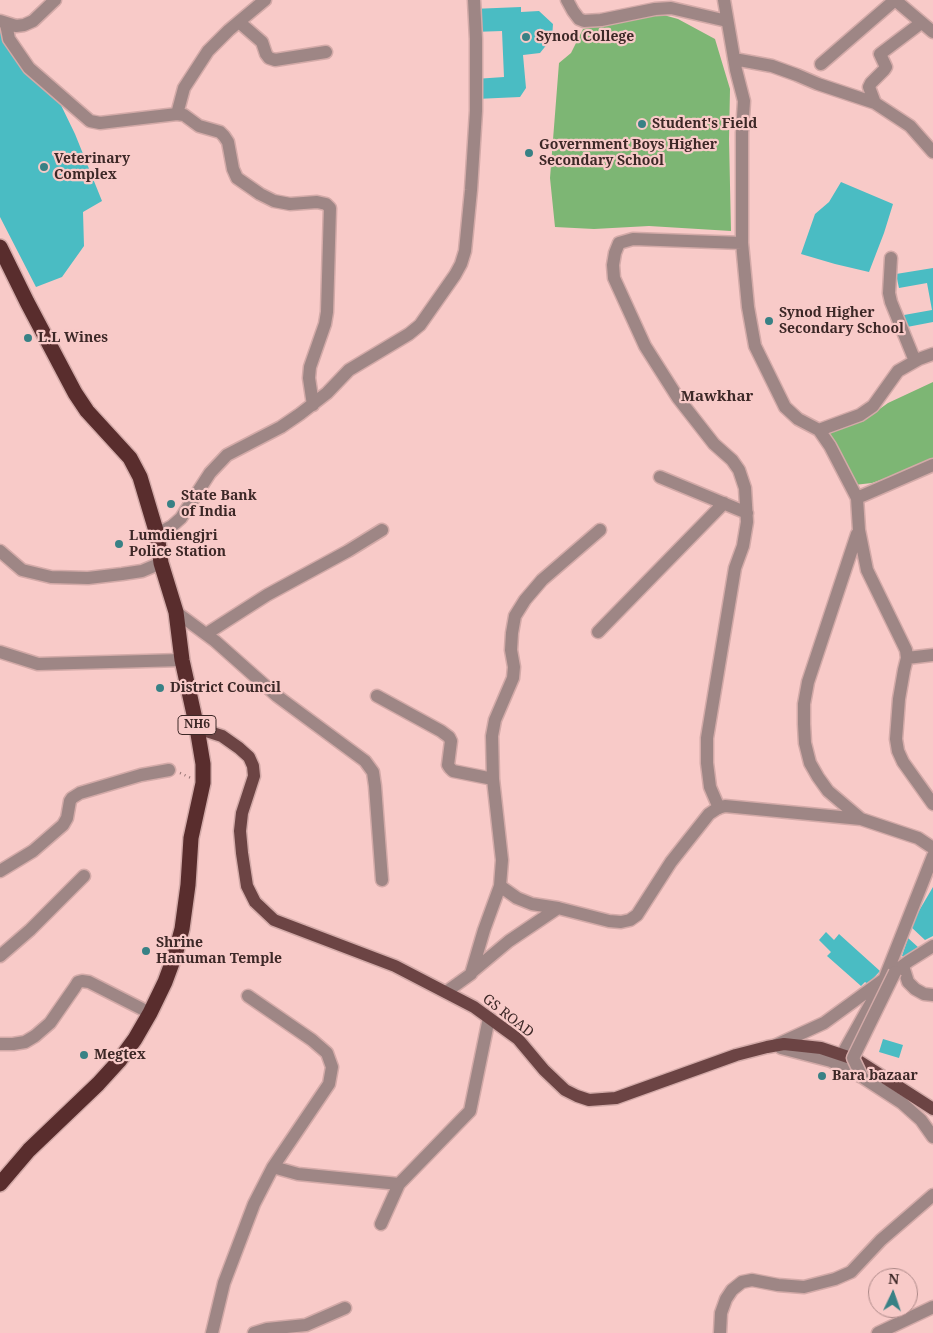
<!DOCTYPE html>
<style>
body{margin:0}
#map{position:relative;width:933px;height:1333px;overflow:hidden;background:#f8cac8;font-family:"Noto Serif",serif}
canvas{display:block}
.north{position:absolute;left:868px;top:1268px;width:50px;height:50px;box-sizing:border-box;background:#f8cac8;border:1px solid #ad8988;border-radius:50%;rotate:3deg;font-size:14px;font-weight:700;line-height:20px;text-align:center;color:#3d2827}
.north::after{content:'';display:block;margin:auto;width:18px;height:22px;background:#388185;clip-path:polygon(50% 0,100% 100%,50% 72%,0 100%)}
</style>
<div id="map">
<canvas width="933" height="1333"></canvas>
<div class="north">N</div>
</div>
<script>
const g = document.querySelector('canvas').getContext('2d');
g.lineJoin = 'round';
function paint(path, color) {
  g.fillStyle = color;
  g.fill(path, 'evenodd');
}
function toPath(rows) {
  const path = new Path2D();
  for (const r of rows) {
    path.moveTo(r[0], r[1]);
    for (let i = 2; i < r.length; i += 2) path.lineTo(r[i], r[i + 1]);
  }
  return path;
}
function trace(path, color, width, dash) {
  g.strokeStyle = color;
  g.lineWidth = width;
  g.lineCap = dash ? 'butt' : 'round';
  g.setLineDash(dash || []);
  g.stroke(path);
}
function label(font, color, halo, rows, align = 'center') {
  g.font = font + ' "Noto Serif",serif';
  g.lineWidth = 4.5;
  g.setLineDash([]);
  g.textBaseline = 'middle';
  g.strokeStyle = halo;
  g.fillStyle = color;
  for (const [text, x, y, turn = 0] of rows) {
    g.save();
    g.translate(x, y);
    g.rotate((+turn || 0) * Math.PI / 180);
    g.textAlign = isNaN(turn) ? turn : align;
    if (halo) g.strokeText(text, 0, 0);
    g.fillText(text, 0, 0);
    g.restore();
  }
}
const green = toPath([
 [660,14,678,19,715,39,730,89,729,139,731,231,649,226,594,229,555,227,550,178,559,63,571,53,583,29],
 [933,382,933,462,872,483,854,485,825,431,867,418,888,403]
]);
const building = toPath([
 [521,7,521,12,539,11,553,24,552,38,540,53,523,55,526,88,520,97,476,99,475,79,504,77,502,31,473,32,472,9],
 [0,31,22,62,59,101,75,134,102,201,83,212,84,246,62,277,36,287,0,217],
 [841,182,893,204,884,233,869,272,835,264,801,254,815,214,829,202],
 [933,268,933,322,907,327,904,315,932,310,927,283,899,288,896,274],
 [933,887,933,936,925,940,910,926],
 [826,932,834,940,839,934,880,971,868,984,865,982,861,986,827,956,831,952,819,940],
 [908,938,919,948,905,957,902,956],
 [883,1039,903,1045,899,1058,879,1052]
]);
const path = toPath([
 [180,773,191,778]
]);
const minor = toPath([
 [567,0,573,11,579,19,584,21,601,20,655,9,671,8,727,21],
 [724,0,736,70,744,101,742,133,742,243,748,307,755,346,785,407,798,419,819,430,830,446,857,498,859,530,867,570,906,650,907,658,904,670,899,699,896,739,898,751,903,762,933,804],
 [895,0,933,32],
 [0,21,16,26,24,25,33,21,55,0],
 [239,22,262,42,266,54,269,58,275,60,326,52],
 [6,24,9,39,29,68,90,121,100,123,177,114,184,115,199,126,220,132,224,136,228,142,233,169,237,178,260,194,274,201,290,204,317,202,326,204,330,208,327,312,325,324,310,367,309,378,313,405],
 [734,59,772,66,797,75,818,84,875,103,910,126,933,152],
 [821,64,895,0],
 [875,103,869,87,871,83,884,70,886,67,880,54,921,23],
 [177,114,184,88,208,51,229,30,265,0],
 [891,258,889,293,891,302,915,361],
 [819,430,860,415,873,406,898,371,919,359,933,354],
 [660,477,747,513],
 [857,498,933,465],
 [157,534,172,526,181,518,210,473,227,455,281,427,300,414,327,393,349,370,409,334,420,325,455,275,461,264,465,251,471,190,476,111,476,39,474,0],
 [857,534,808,682,804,704,804,724,805,743,810,763,818,777,828,791,861,819],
 [0,551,22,570,51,577,88,578,122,574,142,571,161,563],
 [176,612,215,641,277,696,365,761,373,772,375,786,382,880],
 [598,632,724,503],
 [206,634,267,595,348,551,382,530],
 [0,652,38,664,182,660],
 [907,658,933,655],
 [377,696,441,731,449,737,451,741,448,765,450,768,453,771,493,779],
 [719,808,710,787,707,763,707,738,735,568,743,546,747,522,745,488,739,470,732,460,714,444,678,398,645,346,614,278,613,265,615,253,619,243,633,239,742,243],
 [0,871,33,851,63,825,67,818,70,801,72,798,80,793,141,775,169,770],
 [500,886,517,898,532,904,558,908,609,921,621,922,630,920,637,915,671,862,709,814,718,808,725,806,861,819,918,838,933,848],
 [0,956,30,930,84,876],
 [903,966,908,982,915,989,924,994,933,995],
 [472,972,509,941,558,908],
 [446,992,471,974,484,930,500,886,502,860,493,779,492,736,495,720,513,678,514,667,511,650,512,633,515,616,525,600,542,580,600,530],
 [0,1044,13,1044,25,1042,35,1036,50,1023,75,987,78,982,82,981,89,982,150,1013],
 [776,1045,824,1023,909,961,933,946],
 [781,1048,831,1061,862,1077,902,1103,921,1120,933,1137],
 [842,1055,884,980,933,856],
 [273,1167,298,1174,399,1184],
 [381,1224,399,1184,470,1111,489,1018],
 [212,1333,224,1283,254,1204,273,1167,329,1084,332,1067,327,1053,312,1040,248,996],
 [254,1333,267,1329,306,1325,345,1308],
 [720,1333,721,1313,726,1299,732,1290,742,1282,752,1280,778,1285,804,1287,835,1279,851,1272,881,1240,933,1195],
 [878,1333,933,1307]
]);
const major = toPath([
 [197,728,222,736,239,748,249,757,253,766,254,776,242,813,240,831,242,853,247,886,255,902,274,920,395,966,474,1007,518,1039,544,1070,565,1090,577,1096,589,1100,616,1098,736,1055,767,1047,784,1044,821,1048,857,1060,933,1109]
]);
const highway = toPath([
 [0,247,27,302,75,393,87,411,130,458,140,477,157,534,161,563,176,612,182,660,197,728,203,764,203,783,191,838,188,885,182,929,175,955,165,982,150,1013,135,1039,119,1061,98,1084,29,1150,0,1184]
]);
const minorBridge = toPath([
 [862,1077,853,1058,895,972]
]);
const markers = [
 [526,37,5,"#388185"],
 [642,124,5,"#388185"],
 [529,153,5,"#388185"],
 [44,167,5,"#388185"],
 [769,321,5,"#388185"],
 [28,338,5,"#388185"],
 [171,504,5,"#388185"],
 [119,544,5,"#388185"],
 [160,688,5,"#388185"],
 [146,951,5,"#388185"],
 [84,1055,5,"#388185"],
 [822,1076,5,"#388185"]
];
const shields = [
 [197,725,38]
];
const shieldNames = [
 ["NH6",197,725]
];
const poiNames = [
 ["Synod College",536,37],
 ["Student's Field",652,124],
 ["Government Boys Higher",539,145],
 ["Secondary School",539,161],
 ["Veterinary",54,159],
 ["Complex",54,175],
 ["Synod Higher",779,313],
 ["Secondary School",779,329],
 ["L.L Wines",38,338],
 ["State Bank",181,496],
 ["of India",181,512],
 ["Lumdiengjri",129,536],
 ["Police Station",129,552],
 ["District Council",170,688],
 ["Shrine",156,943],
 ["Hanuman Temple",156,959],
 ["Megtex",94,1055],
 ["Bara bazaar",832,1076]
];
const streetNames = [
 ["GS ROAD",508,1016,38]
];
const neighbourhoodNames = [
 ["Mawkhar",717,397]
];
paint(green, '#7db674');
paint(building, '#4abcc3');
trace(minor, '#d3aaa8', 15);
trace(major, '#d3aaa8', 15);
trace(highway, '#d3aaa8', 18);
trace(path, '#947372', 2.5, [1, 4]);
trace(minor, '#9e8685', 12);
trace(major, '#6c4444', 12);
trace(highway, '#592d2d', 15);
trace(minorBridge, '#d3aaa8', 15, []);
trace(minorBridge, '#9e8685', 12);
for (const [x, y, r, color] of markers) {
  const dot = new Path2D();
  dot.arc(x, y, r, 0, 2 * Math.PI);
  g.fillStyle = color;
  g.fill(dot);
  trace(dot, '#f8cac8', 2);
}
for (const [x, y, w] of shields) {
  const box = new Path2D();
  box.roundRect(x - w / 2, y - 9.5, w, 19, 4);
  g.fillStyle = '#f8cac8';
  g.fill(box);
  trace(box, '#3d2827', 1);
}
label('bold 12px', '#3d2827', null, shieldNames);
label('bold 14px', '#3d2827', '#f8cac8', poiNames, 'left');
label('14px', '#3d2827', '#f8cac8', streetNames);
label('bold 15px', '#3d2827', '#f8cac8', neighbourhoodNames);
</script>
